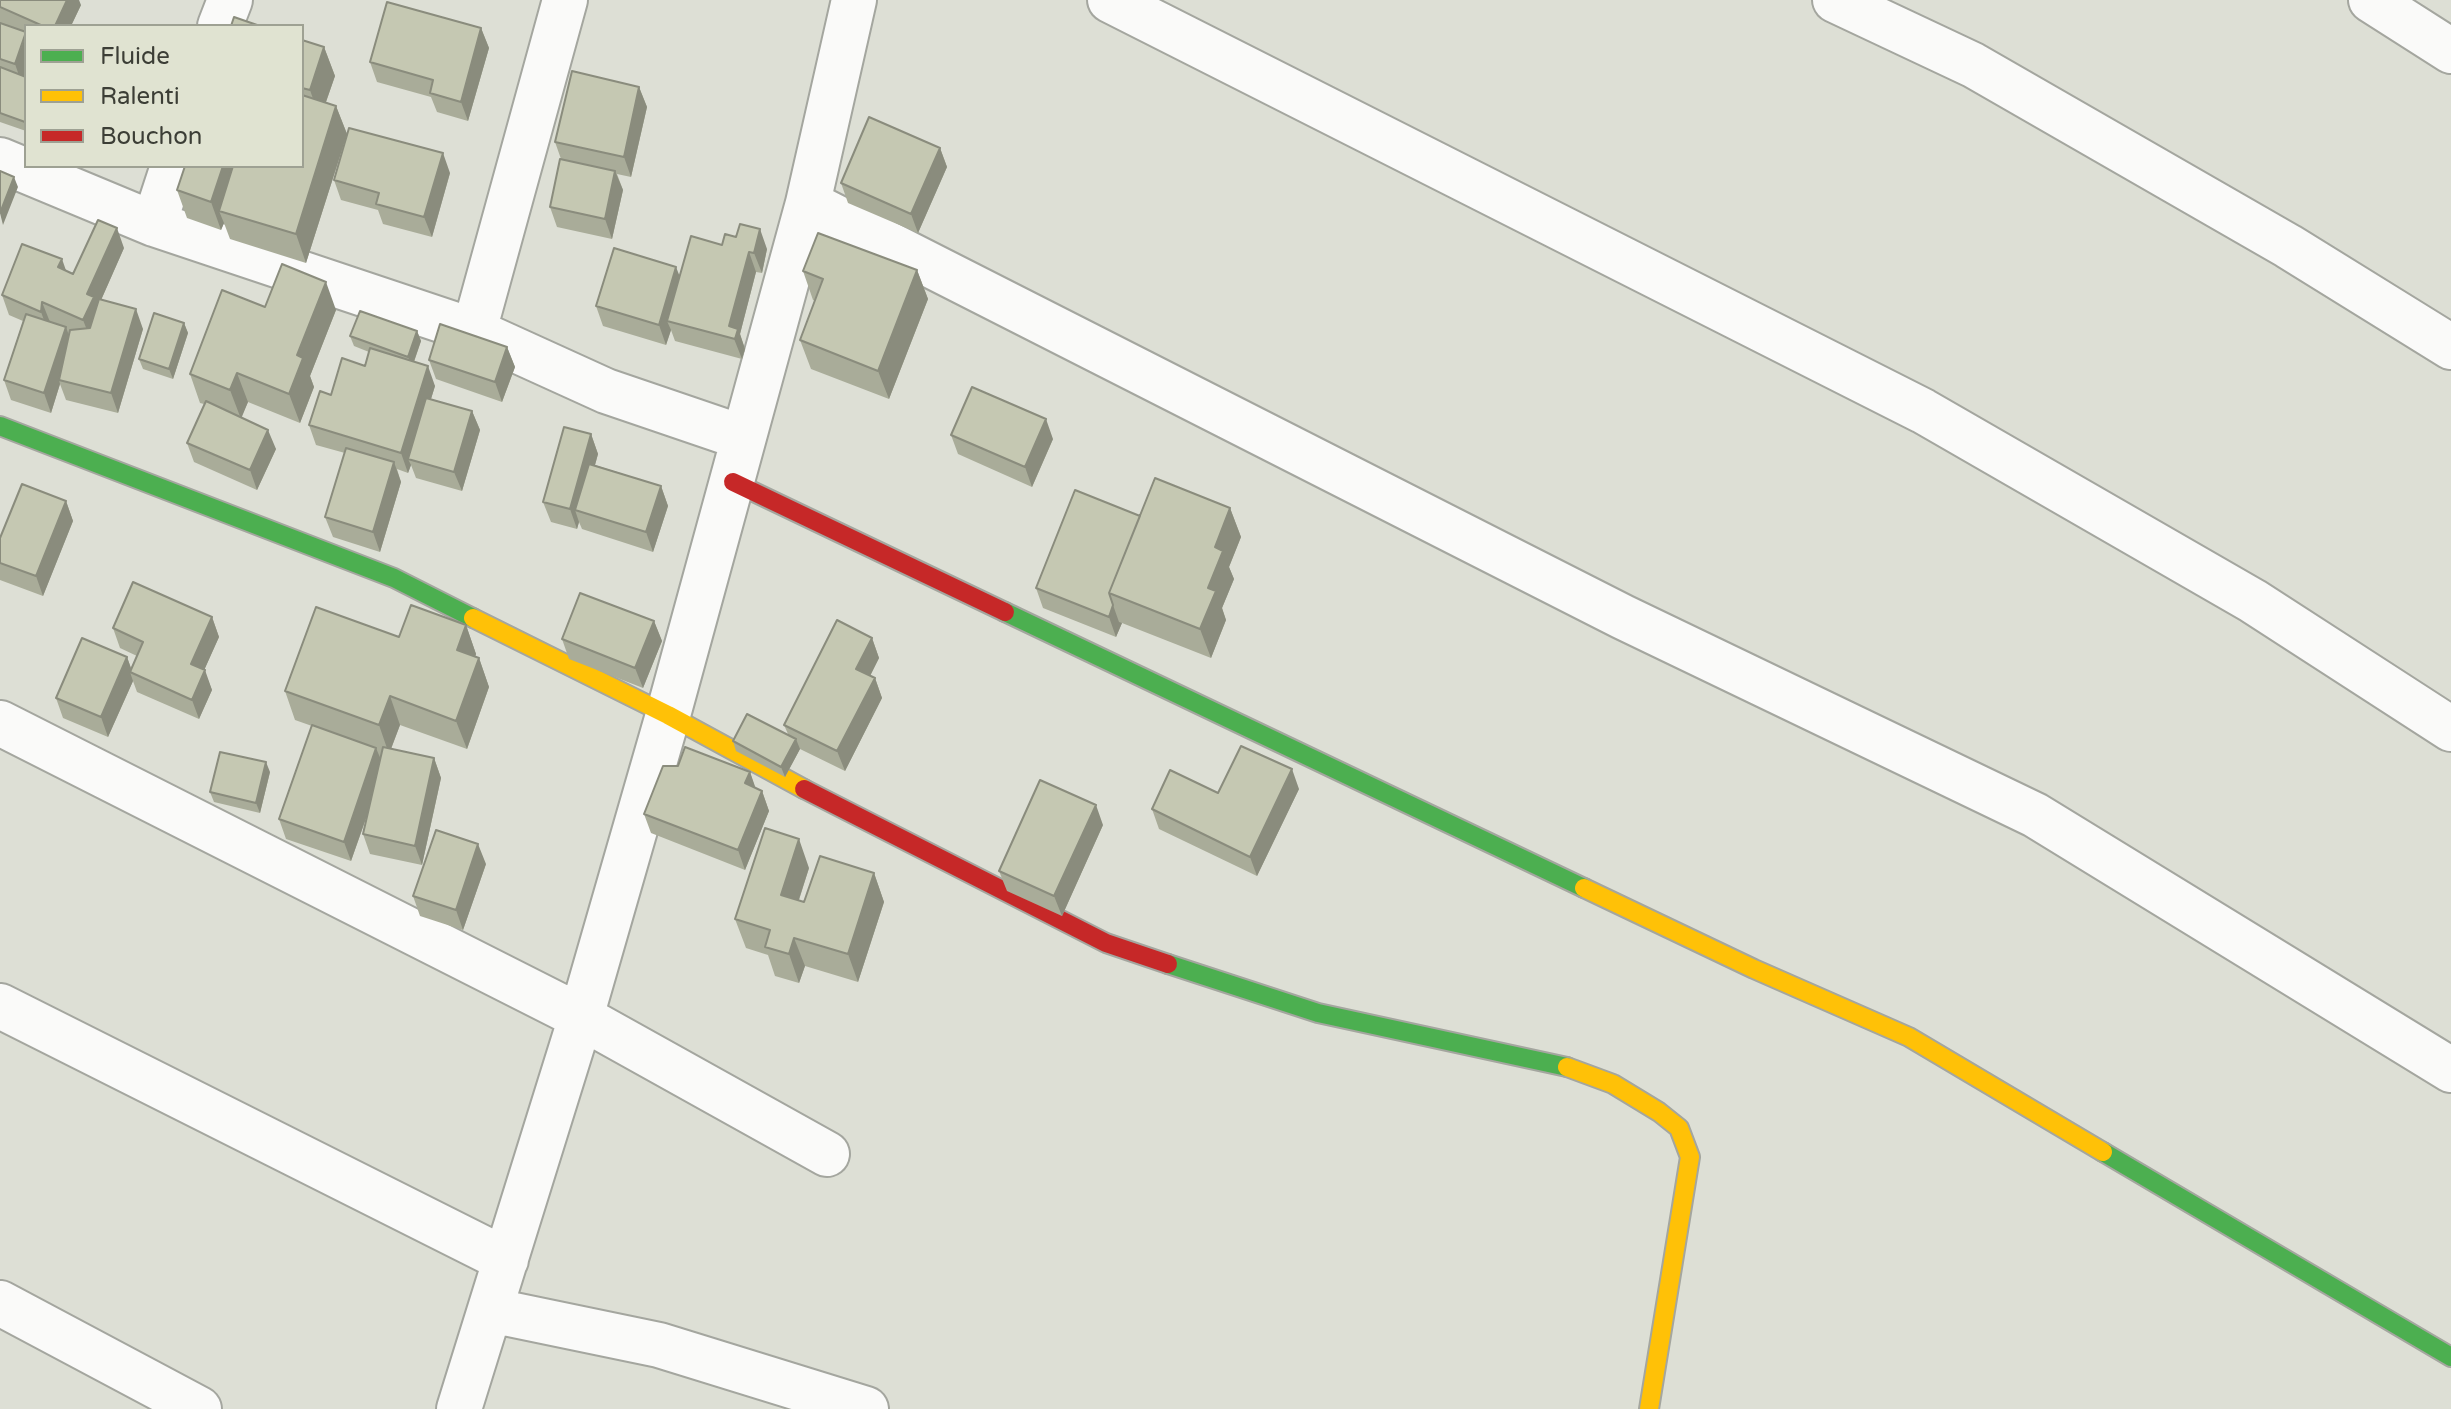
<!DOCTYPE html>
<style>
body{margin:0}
#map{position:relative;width:2451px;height:1409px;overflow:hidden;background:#dddfd5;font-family:"Varela Round",sans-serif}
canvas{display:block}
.legend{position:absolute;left:24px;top:24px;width:280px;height:144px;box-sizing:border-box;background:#e0e3d1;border:2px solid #9ea193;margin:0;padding:10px 14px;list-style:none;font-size:24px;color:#3c3e36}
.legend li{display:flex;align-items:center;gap:16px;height:40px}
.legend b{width:40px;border:2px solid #9ea193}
</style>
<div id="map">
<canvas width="2451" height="1409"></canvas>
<ul class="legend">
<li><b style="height:10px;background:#4caf50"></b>Fluide</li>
<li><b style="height:10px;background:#ffc107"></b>Ralenti</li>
<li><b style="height:10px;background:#c62828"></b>Bouchon</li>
</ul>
</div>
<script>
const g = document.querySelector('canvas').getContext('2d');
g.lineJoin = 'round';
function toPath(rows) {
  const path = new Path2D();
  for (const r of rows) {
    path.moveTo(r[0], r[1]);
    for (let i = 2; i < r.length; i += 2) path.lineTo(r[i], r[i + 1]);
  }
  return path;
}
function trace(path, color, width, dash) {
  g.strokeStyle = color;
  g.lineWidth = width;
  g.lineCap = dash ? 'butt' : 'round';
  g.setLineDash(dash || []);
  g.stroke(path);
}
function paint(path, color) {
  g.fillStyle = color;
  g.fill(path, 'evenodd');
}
const street = toPath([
 [1110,0,1923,411,2253,601,2451,729],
 [1835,0,1973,65,2288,246,2451,347],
 [2371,0,2451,51],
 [220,26,230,0],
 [0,160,154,224,474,331,606,391,741,437],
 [808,203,1623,617,2035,815,2451,1070],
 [154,224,173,166],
 [474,331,565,0],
 [0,723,581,1017,827,1154],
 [0,1006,506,1260],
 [0,1303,199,1409],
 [490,1310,659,1345,866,1409],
 [459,1409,581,1017,668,715,808,203,854,0]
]);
const fast = toPath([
 [0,426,394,578,473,618],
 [1005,612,1584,888],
 [1168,964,1318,1013,1567,1067],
 [2103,1152,2451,1357]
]);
const slow = toPath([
 [473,618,668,715,804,789],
 [1584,888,1754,969,1909,1037,2103,1152],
 [1567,1067,1613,1084,1659,1112,1679,1128,1690,1157,1649,1409]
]);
const jam = toPath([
 [733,482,1005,612],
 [804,789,1106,943,1168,964]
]);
const wall = toPath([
 [0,0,81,5,71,26,26,26,26,131,0,122],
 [481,28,489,48,468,121,437,112,431,97,377,82,370,62],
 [302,40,324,47,335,76,326,102,336,106,347,134,306,263,230,239,224,223,221,230,187,218,177,190,302,166],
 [639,87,647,107,631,177,617,174,623,190,612,239,557,227,550,207,561,159,555,142],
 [940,148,947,167,918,233,848,203,841,183],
 [450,173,432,237,383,224,378,210,341,200,334,180],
 [722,245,767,249,762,273,756,272,740,334,745,349,742,359,675,341,671,330,666,345,603,326,596,306,680,276],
 [124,248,101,300,143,329,118,413,66,400,60,384,51,413,11,400,4,380,23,321,9,315,2,295,66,271,73,274],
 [917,270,928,299,889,399,811,369,800,340,815,301,813,300,803,271],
 [265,307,336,310,310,376,314,387,300,423,248,402,241,417,276,449,257,490,194,462,187,443,204,404,200,403,190,374],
 [184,323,188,333,173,379,143,369,139,359],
 [417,331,421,341,414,362,435,386,431,399,472,411,480,430,462,491,416,478,411,465,408,473,397,469,401,482,380,552,333,537,325,517,345,453,316,445,309,425,331,395,365,366,369,352,354,346,350,336],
 [507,347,515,367,502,402,436,379,429,360],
 [591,434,598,454,595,465,661,486,668,506,653,552,582,529,579,522,577,529,551,522,543,502],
 [951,435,1053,439,1032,487,958,454],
 [66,501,73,521,43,596,0,580,0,538],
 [1230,508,1241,537,1229,567,1234,579,1222,608,1226,620,1211,658,1122,623,1116,637,1043,608,1036,588,1140,516],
 [212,617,219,637,204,670,212,690,199,719,137,692,133,681,108,737,63,718,56,698,127,657,131,668,137,656,120,648,113,628],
 [654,621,662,641,643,688,569,659,562,639],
 [466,625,476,654,475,657,479,658,489,687,467,749,400,725,391,749,434,758,441,778,422,865,370,854,363,834,369,810,351,861,286,839,279,819,312,726,295,720,285,691,399,637],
 [872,638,879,658,870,676,875,678,882,698,845,771,800,749,785,777,736,751,733,741,788,734,784,725],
 [270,772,260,813,214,802,210,792],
 [750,772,755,788,762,791,769,811,745,870,651,833,644,814],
 [1299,789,1257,876,1159,829,1152,809,1218,793],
 [1103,825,1062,916,1007,891,999,871],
 [486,864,463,930,420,916,413,896],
 [809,868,799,900,804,902,874,873,884,902,858,982,805,966,799,983,775,976,768,955,746,948,735,919]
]);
const shadedWall = toPath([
 [67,0,79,0,81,5,71,26,55,26],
 [481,28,489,48,468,121,461,102],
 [26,35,26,74,22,84,15,64],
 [324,47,335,76,320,119,310,90],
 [639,87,647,107,631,177,624,157],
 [336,106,347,134,306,263,296,234],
 [940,148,947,167,918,233,911,214],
 [443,153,450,173,432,237,424,217],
 [223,166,243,166,219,211,224,223,221,230,211,202],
 [615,171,623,190,612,239,605,219],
 [14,177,18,187,3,225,0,213],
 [117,228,124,248,98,307,91,340,83,320,87,294],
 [760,229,767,249,762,273,754,253],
 [749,252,756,272,740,334,745,349,742,359,729,326],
 [62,259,69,279,58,267],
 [676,267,684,287,667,321,671,330,666,345,659,325],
 [917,270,928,299,889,399,878,371],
 [326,282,336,310,310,376,314,387,300,423,289,394,297,355],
 [42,302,50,322,48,331,41,312],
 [136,309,143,329,118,413,111,393],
 [184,323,188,333,173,379,169,369],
 [66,327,73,347,59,380,60,384,51,413,44,393],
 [417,331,421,341,412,367,408,357],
 [507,347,515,367,502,402,495,382],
 [428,366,435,386,412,460,408,459,411,465,408,473,401,453],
 [237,373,248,402,241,419,230,390],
 [472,411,480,430,462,491,454,472],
 [1046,419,1053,439,1032,487,1025,467],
 [268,430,276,449,257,490,250,470],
 [591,434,598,454,582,512,575,510,579,522,577,529,570,509],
 [394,462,401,482,380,552,373,532],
 [661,486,668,506,653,552,646,532],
 [66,501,73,521,43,596,36,576],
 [1230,508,1241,537,1229,567,1234,579,1222,608,1226,620,1211,658,1200,629,1215,547],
 [1113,605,1119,622,1122,623,1116,637,1109,617],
 [212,617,219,637,198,684,191,664],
 [654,621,662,641,643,688,635,668],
 [466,625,476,654,467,679,457,650],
 [872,638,879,658,864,688,856,669],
 [127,657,133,674,130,672,133,681,108,737,101,717],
 [479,658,489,687,467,749,456,721],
 [205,670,212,690,199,719,192,700],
 [875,678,882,698,845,771,837,751],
 [390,696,400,725,389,754,379,725],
 [796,739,800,749,785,777,781,767],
 [376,748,384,767,351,861,344,842],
 [434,758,441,778,422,865,415,846],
 [266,762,270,772,260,813,256,803],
 [1292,769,1299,789,1257,876,1250,857],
 [750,772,757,792,745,783],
 [762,791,769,811,745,870,738,850],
 [1096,805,1103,825,1062,916,1054,896],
 [799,839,809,868,791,924,781,895],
 [478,844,486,864,463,930,456,910],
 [874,873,884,902,858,982,848,954],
 [794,938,805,966,799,983,789,954]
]);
const building = toPath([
 [0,0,67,0,55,26,43,26,0,7,0,0],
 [387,2,481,28,461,102,430,93,433,80,370,62,387,2],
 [234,17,260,26,231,26,234,17],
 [0,23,26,32,15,64,0,59,0,23],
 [302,40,324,47,310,90,302,88,302,40],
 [0,67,26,77,25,122,0,113,0,67],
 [572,71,639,87,624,157,555,142,572,71],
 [302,95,336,106,296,234,219,211,233,166,302,166,302,95],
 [869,117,940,148,911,214,841,183,869,117],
 [349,128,443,153,424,217,376,204,379,193,334,180,349,128],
 [560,159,615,171,605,219,550,207,560,159],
 [185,166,223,166,211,202,177,190,185,166],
 [0,171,14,177,0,213,0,171],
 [98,220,117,228,87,294,94,297,83,320,42,302,41,312,2,295,22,244,62,259,58,267,73,274,98,220],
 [740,224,760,229,754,253,749,252,729,326,738,329,735,339,667,321,691,236,722,245,725,234,736,237,740,224],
 [818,233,917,270,878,371,800,340,823,279,803,271,818,233],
 [614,248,676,267,659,325,596,306,614,248],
 [282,264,326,282,297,355,303,358,289,394,237,373,230,390,190,374,222,290,265,307,282,264],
 [99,299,136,309,111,393,59,380,70,330,90,328,99,299],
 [360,311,417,331,408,357,350,336,360,311],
 [154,313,184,323,169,369,139,359,154,313],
 [26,314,66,327,44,393,4,380,26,314],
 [440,324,507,347,495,382,429,360,440,324],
 [370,348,428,366,401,453,309,425,320,391,331,395,342,358,365,366,370,348],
 [972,387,1046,419,1025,467,951,435,972,387],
 [426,398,472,411,454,472,408,459,426,398],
 [206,401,268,430,250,470,187,443,206,401],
 [564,427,591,434,570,509,543,502,564,427],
 [346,448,394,462,373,532,325,517,346,448],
 [589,464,661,486,646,532,575,510,589,464],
 [1155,478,1230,508,1215,547,1223,551,1208,588,1216,591,1200,629,1109,593,1155,478],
 [22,484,66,501,36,576,0,563,0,538,22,484],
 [1075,490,1140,516,1109,593,1113,605,1109,617,1036,588,1075,490],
 [133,582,212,617,191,664,205,670,192,700,130,672,143,642,113,628,133,582],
 [580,593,654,621,635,668,562,639,580,593],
 [411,605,466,625,457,650,479,658,456,721,390,696,379,725,285,691,316,607,399,637,411,605],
 [837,620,872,638,856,669,875,678,837,751,784,725,837,620],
 [82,638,127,657,101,717,56,698,82,638],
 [747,714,796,739,781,767,733,741,747,714],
 [312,725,376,748,344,842,279,819,312,725],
 [1241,746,1292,769,1250,857,1152,809,1170,770,1218,793,1241,746],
 [383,747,434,758,415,846,363,834,383,747],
 [685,747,750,772,745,783,762,791,738,850,644,814,663,766,678,766,685,747],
 [220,752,266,762,256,803,210,792,220,752],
 [1040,780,1096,805,1054,896,999,871,1040,780],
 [765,828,799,839,781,895,804,902,820,856,874,873,848,954,794,938,789,954,765,947,770,930,735,919,765,828],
 [436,830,478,844,456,910,413,896,436,830]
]);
trace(street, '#a4a69f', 48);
trace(fast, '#a4a69f', 22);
trace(slow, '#a4a69f', 22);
trace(jam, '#a4a69f', 22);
trace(street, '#fafaf9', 44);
trace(fast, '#4caf50', 18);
trace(slow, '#ffc107', 18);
trace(jam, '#c62828', 18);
paint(wall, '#a9ac99');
paint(shadedWall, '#8a8c7d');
paint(building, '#c5c8b2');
trace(building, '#8a8c7d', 2);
</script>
